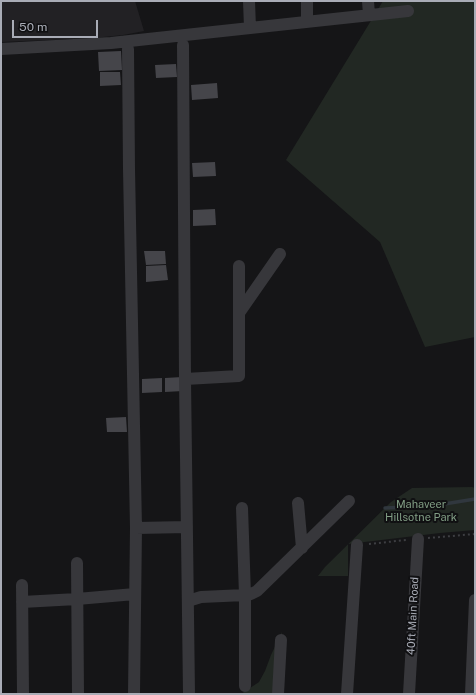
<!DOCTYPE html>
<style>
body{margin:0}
#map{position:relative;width:476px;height:695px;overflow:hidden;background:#151517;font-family:"Public Sans",sans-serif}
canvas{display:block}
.frame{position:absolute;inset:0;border:2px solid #a9acb6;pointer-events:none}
.scale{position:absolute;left:12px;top:20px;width:86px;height:18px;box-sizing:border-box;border:2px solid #a9acb6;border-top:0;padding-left:5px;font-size:12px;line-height:14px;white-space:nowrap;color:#a9acb6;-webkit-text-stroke:3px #101012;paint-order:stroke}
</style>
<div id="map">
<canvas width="476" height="695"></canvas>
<div class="frame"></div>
<div class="scale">50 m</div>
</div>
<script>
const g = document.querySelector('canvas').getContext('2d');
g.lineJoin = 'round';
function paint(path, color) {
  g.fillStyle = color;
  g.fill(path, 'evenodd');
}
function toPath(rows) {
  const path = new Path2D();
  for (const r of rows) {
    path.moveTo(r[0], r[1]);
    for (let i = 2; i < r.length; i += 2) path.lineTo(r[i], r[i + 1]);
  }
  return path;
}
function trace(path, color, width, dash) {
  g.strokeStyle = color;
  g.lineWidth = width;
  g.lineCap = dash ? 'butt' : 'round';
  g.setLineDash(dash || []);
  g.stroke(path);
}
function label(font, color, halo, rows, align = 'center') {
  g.font = font + ' "Public Sans",sans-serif';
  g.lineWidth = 4;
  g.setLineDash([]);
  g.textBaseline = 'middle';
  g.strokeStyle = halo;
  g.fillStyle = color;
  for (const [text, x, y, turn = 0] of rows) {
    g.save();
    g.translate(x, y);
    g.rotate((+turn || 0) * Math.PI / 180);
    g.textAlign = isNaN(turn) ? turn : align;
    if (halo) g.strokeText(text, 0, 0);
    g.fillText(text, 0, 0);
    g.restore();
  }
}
const built = toPath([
 [1,1,135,1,144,31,123,35,93,38,1,42]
]);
const green = toPath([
 [383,1,475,1,475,337,425,347,380,242,286,160],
 [472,487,475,488,475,530,440,533,348,544,348,576,318,576,325,567,391,502,412,488],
 [282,632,278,694,241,694,259,682,265,671,271,655]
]);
const stream = toPath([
 [385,508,432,506,475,499]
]);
const building = toPath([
 [121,51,122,70,99,71,98,52],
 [176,64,177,77,156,78,155,65],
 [100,72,120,72,121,85,100,86],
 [217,83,218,98,192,100,191,85],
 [215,162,216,176,193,177,192,163],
 [215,209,216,225,193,226,193,210],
 [144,251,165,251,166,264,146,265],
 [166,265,168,280,146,282,146,266],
 [182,377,183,391,165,392,165,378],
 [162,378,162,392,142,393,142,379],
 [126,417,127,432,107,432,106,418]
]);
const path = toPath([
 [428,538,475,534],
 [369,544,406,540]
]);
const minor = toPath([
 [249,1,250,28],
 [307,1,307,22],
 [368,1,369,15],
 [183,45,185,379,189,694],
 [1,49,111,43,408,11],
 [128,49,129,169,136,528,134,694],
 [239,313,280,254],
 [185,379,239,376,239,266],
 [298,503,302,548],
 [242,508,245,595,245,686],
 [136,528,187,527],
 [77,563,78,694],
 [22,585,23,694],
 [188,601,201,597,245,595,251,594,257,591,349,501],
 [22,602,77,599,135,594],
 [278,694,281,640],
 [347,694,357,545],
 [409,694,418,539],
 [471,694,475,600]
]);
const parkNames = [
 ["Mahaveer",421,505],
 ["Hillsotne Park",421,518]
];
const streetNames = [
 ["40ft Main Road",413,616,-87]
];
paint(built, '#222124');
paint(green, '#222823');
trace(stream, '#30373e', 3.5);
paint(building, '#45454a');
trace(path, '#3d3e42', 2, [2, 3]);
trace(minor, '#37373b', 12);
label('11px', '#829e85', '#101012', parkNames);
label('11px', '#a9acb6', '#101012', streetNames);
</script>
